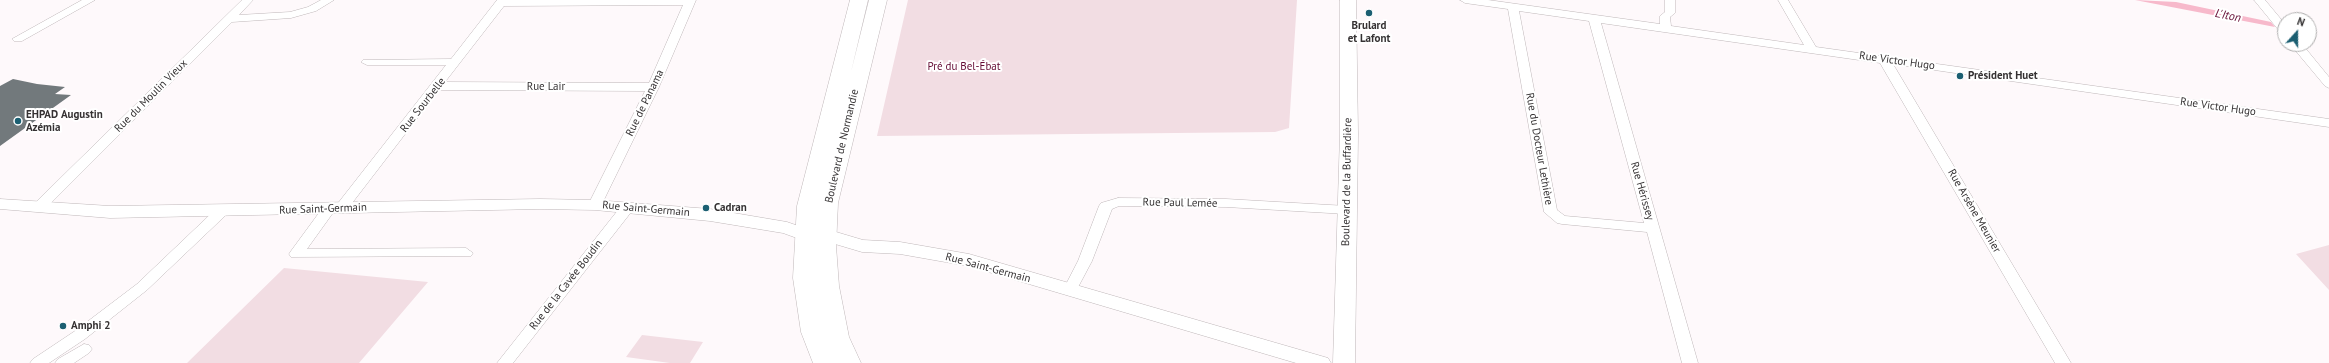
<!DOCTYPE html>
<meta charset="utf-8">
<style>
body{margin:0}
#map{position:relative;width:2329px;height:363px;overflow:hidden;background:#fef9fb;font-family:"PT Sans",sans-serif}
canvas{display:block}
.north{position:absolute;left:2277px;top:12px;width:40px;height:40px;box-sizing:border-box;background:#fff;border:1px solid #aeadad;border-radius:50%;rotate:21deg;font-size:11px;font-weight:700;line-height:16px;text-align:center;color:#353233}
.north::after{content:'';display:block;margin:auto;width:14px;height:18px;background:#1b5f72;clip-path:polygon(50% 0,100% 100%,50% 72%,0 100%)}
</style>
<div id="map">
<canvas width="2329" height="363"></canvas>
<div class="north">N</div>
</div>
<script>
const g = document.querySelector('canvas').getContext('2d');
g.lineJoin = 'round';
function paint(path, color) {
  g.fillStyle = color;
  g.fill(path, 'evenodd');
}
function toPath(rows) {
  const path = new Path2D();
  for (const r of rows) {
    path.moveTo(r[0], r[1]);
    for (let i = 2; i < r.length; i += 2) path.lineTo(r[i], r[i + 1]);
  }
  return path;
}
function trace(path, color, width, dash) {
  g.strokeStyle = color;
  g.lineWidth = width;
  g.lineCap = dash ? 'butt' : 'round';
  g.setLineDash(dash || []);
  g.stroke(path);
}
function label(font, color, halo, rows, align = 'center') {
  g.font = font + ' "PT Sans",sans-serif';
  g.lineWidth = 4;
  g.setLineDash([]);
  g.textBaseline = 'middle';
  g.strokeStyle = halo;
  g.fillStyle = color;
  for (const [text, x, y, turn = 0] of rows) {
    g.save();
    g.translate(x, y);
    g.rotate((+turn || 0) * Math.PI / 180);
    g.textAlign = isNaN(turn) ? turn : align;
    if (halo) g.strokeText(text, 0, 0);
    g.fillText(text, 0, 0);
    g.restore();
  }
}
const green = toPath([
 [908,0,1297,0,1289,128,1275,132,877,136],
 [2329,245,2329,290,2296,254],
 [284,268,428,282,359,363,187,363],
 [642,335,703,342,690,363,670,363,626,357]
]);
const water = toPath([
 [2135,0,2176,2,2271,22,2275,27]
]);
const building = toPath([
 [13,79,37,84,65,87,55,94,71,95,0,146,0,86]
]);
const minor = toPath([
 [82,0,95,0,22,41,14,41,12,39,82,0],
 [242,0,253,0,239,15,290,12,308,7,321,0,334,0,316,11,291,18,232,22,44,210,34,210,32,207,34,204,242,0],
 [497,0,696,0,659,87,600,208,590,208,588,205,645,91,439,90,346,211,341,212,335,210,307,249,466,248,473,253,471,256,291,257,289,254,291,251,324,206,329,205,335,207,446,65,367,65,361,62,363,60,451,59,497,0],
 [683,5,649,83,445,82,504,6,683,5],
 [1460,0,1488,0,1660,24,1660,16,1665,12,1665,0,1675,0,1675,13,1670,17,1671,26,1804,45,1778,0,1788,0,1816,47,2329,119,2329,127,1893,64,2071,363,2055,363,1880,63,1601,23,1698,363,1682,363,1647,232,1562,224,1557,223,1544,212,1508,9,1465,3,1460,0],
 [1519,11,1589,21,1644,223,1565,216,1557,210,1519,11],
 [2254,0,2265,0,2285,24,2285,34,2281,33,2254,0],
 [2290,44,2302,44,2329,77,2329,88,2325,86,2290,44],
 [1118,198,1226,199,1347,206,1354,210,1347,214,1226,207,1119,206,1112,209,1092,261,1075,293,1065,293,1063,290,1078,261,1099,206,1101,203,1118,198],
 [627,204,634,208,632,211,513,363,497,363,622,205,627,204],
 [222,207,227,208,229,211,227,214,147,290,85,339,49,363,30,363,33,359,75,331,137,284,217,208,222,207],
 [84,344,89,345,92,349,89,353,74,363,55,363,58,359,84,344]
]);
const tertiary = toPath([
 [0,199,110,206,540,199,595,200,710,209,787,222,807,229,826,229,863,240,900,242,969,254,1328,358,1331,363,1296,363,968,266,900,254,862,252,825,241,805,241,783,233,710,221,595,210,540,209,110,218,0,209,0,199]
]);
const secondary = toPath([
 [1340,0,1356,0,1358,134,1355,363,1333,363,1340,134,1340,0]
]);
const primary = toPath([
 [850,0,868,0,851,72,869,0,887,0,838,203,836,246,839,286,849,337,861,363,813,363,801,332,793,278,797,206,850,0]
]);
const markers = [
 [1369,13,4,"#1b5f72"],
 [1960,76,4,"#1b5f72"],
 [18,121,4,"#1b5f72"],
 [706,208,4,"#1b5f72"],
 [63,326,4,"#1b5f72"]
];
const poiNames = [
 ["Brulard",1369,26,"center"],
 ["et Lafont",1369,39,"center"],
 ["Président Huet",1968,76],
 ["EHPAD Augustin",26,115],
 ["Azémia",26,128],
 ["Cadran",714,208],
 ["Amphi 2",71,326]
];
const streetNames = [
 ["Rue Victor Hugo",1897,61,8],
 ["Rue Lair",546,87],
 ["Rue du Moulin Vieux",151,96,-45],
 ["Rue de Panama",645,103,-64],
 ["Rue Sourbelle",423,105,-52],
 ["Rue Victor Hugo",2218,107,8],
 ["Boulevard de Normandie",842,146,-77],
 ["Rue du Docteur Lethière",1539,149,80],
 ["Boulevard de la Buffardière",1347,182,-89],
 ["Rue Hérissey",1642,191,74],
 ["Rue Paul Lemée",1180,203,1],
 ["Rue Saint-Germain",323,209,-2],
 ["Rue Saint-Germain",646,209,5],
 ["Rue Arsène Meunier",1974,211,60],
 ["Rue Saint-Germain",988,268,15],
 ["Rue de la Cavée Boudin",566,285,-52]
];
const parkNames = [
 ["Pré du Bel-Ébat",964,67]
];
const waterNames = [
 ["L'Iton",2228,16,11]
];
paint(green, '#f2dde3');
paint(water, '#f7b9cb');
paint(building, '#72797c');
trace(minor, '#bfb7b9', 1);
trace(tertiary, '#bfb7b9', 1);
trace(secondary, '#bfb7b9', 1);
trace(primary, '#bfb7b9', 1);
paint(minor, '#fff');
paint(tertiary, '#fff');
paint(secondary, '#fff');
paint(primary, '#fff');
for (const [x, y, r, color] of markers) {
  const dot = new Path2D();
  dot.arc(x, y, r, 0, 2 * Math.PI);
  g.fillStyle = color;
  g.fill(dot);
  trace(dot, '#fff', 1.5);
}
label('bold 11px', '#353233', '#fff', poiNames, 'left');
label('11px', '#353233', '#fff', streetNames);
label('11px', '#640b34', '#fff', parkNames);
label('italic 12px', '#650d35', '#fff', waterNames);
</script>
